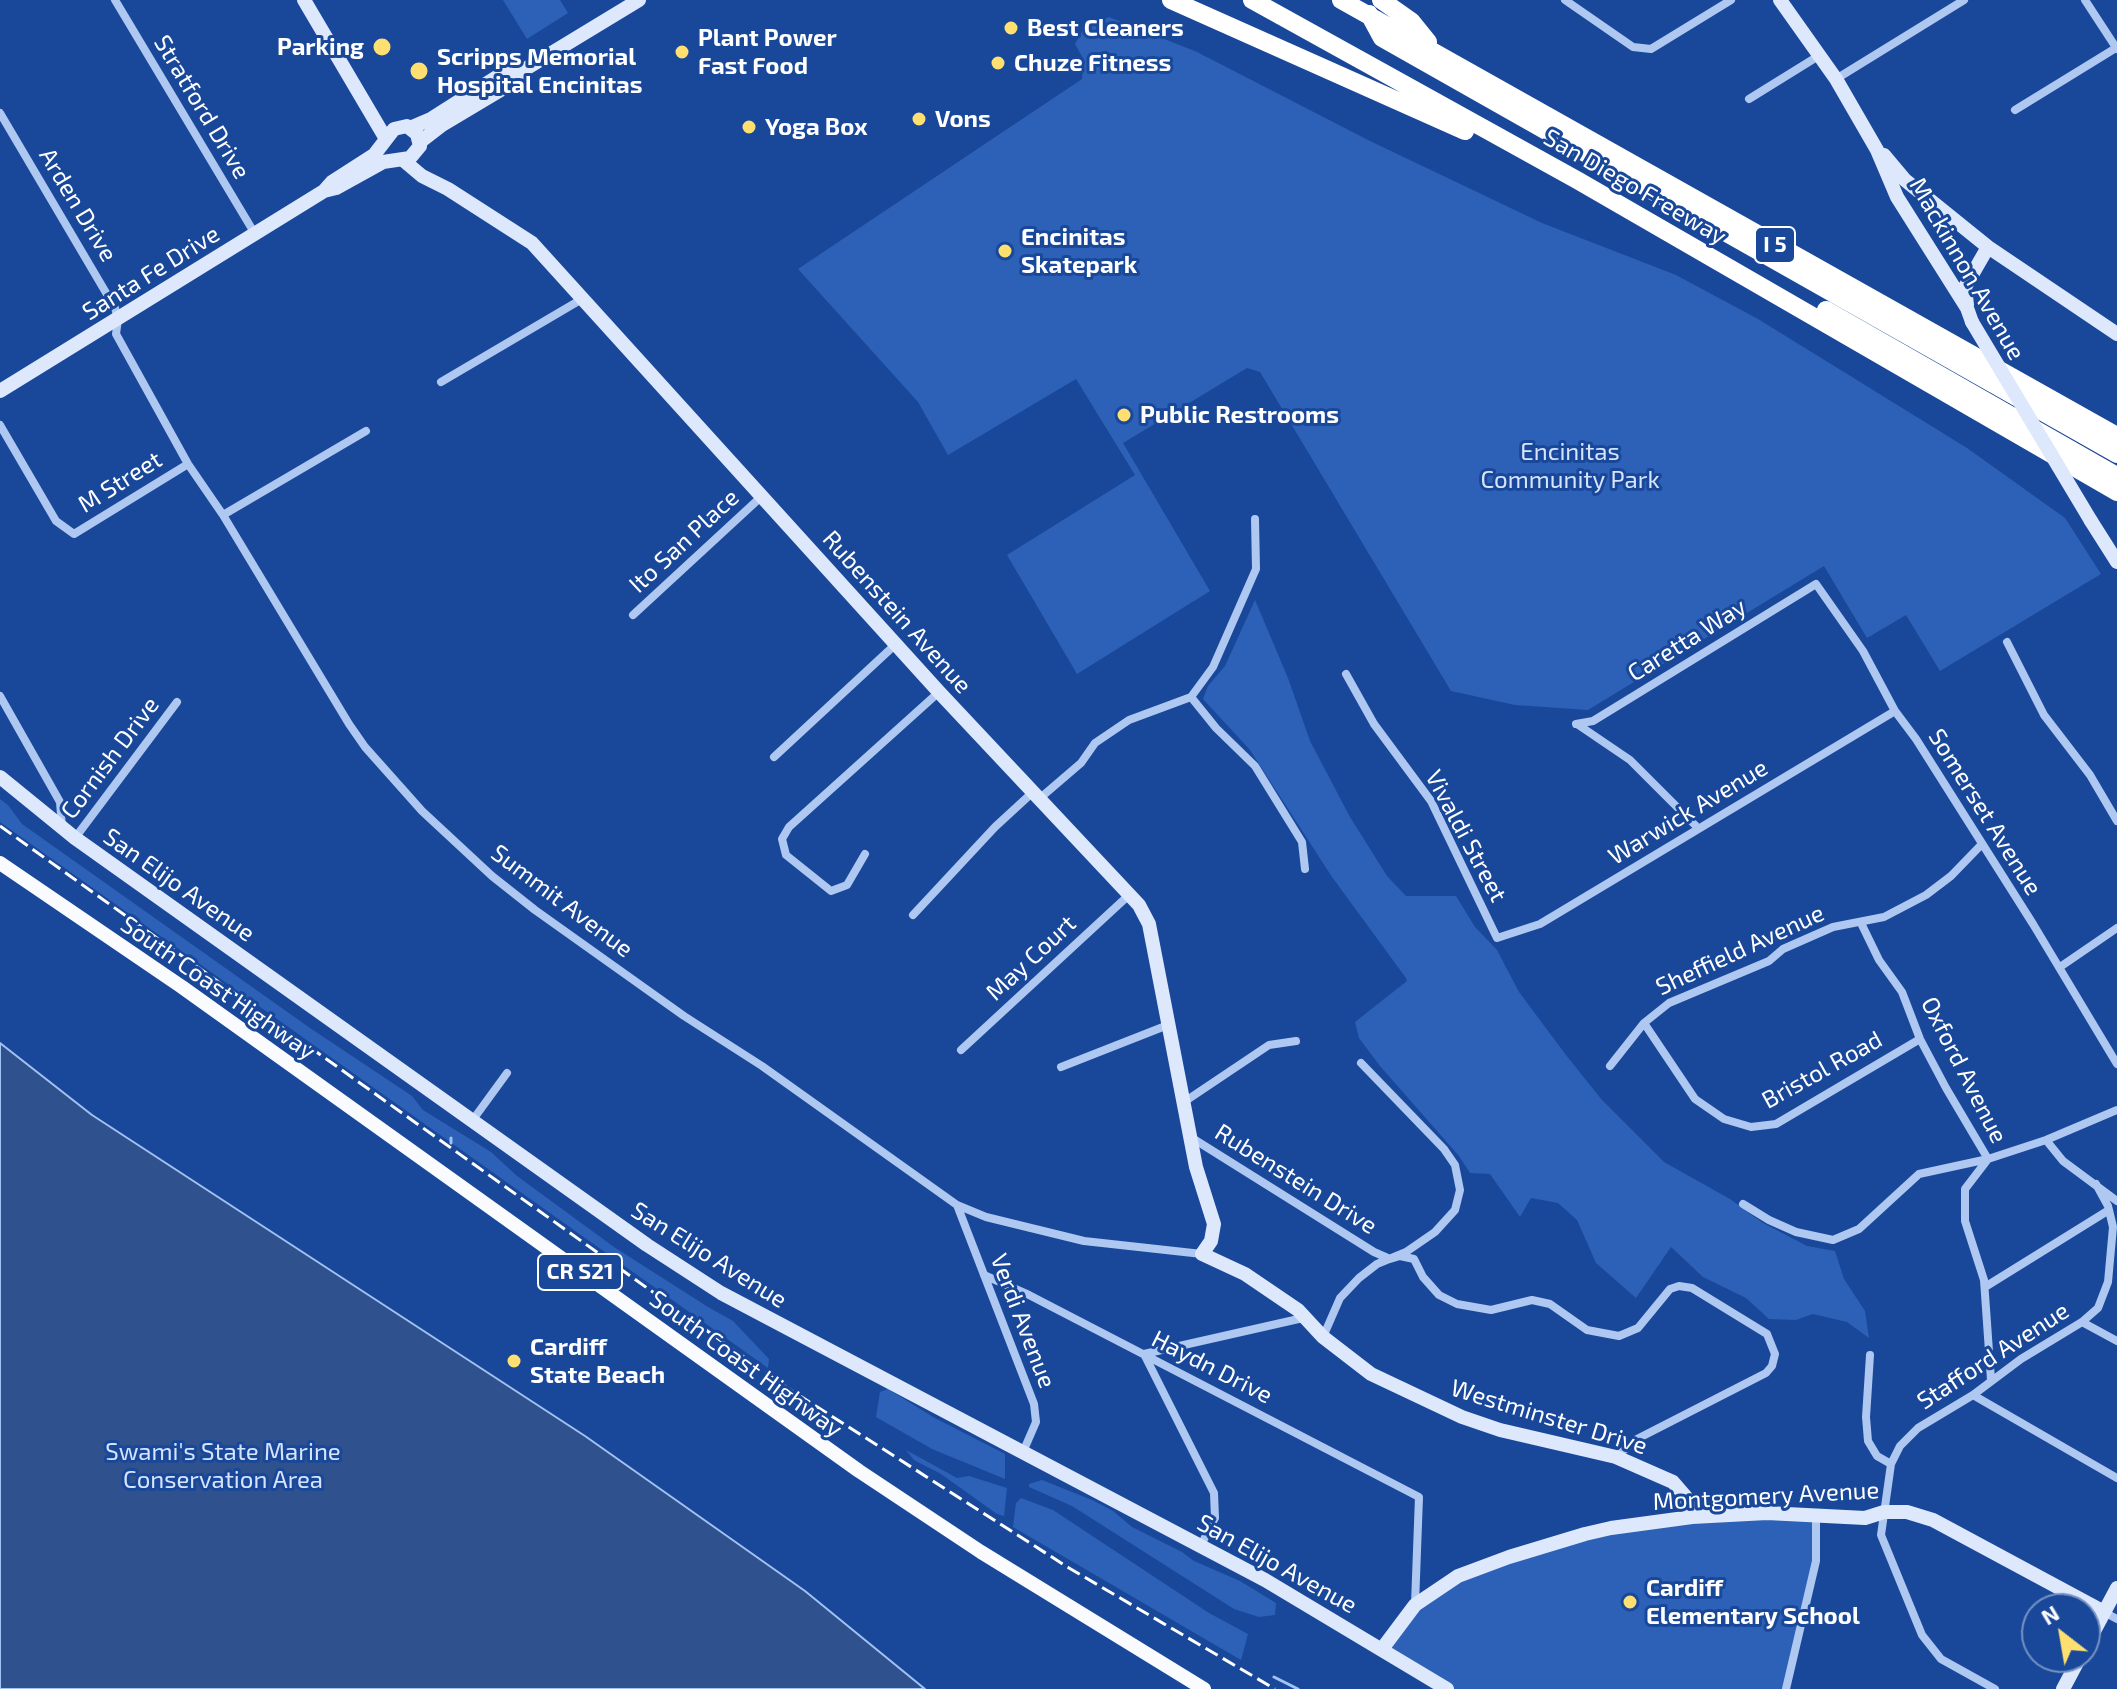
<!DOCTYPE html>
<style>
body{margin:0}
#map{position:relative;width:2117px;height:1689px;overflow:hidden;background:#19489a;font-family:"Exo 2",sans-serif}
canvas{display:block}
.north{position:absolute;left:2021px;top:1593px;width:80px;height:80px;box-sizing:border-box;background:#19489a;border:2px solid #7591c2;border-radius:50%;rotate:329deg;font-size:22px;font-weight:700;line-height:32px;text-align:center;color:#fff}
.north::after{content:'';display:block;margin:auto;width:28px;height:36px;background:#ffdf6f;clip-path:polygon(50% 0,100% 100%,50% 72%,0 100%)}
</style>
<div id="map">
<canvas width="2117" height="1689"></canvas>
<div class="north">N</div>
</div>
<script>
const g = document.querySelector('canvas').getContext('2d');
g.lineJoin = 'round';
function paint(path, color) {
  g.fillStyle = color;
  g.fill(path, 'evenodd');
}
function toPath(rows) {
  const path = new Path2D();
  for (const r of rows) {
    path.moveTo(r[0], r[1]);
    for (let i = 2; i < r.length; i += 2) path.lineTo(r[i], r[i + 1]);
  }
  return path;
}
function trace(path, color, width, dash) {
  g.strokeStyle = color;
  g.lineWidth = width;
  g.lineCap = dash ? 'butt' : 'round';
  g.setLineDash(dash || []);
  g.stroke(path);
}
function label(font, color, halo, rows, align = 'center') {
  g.font = font + ' "Exo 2",sans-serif';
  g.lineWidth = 6;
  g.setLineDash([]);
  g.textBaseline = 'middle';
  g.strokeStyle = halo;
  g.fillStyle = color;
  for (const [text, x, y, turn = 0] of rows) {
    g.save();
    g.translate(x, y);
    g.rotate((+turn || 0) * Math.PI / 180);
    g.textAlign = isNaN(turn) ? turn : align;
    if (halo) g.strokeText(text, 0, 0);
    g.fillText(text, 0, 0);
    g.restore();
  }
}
const green = toPath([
 [503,0,560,0,568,13,527,39],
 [1109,17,1197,52,1370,141,1542,223,1676,275,1758,319,1967,448,2065,518,2101,574,1940,671,1906,615,1867,638,1824,566,1588,710,1515,705,1451,691,1260,372,1247,368,1123,443,1210,591,1077,674,1007,555,1135,475,1076,379,948,455,918,402,798,269,1082,79,1084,60,1075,44,1084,28],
 [1255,600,1288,678,1310,741,1350,817,1387,876,1406,896,1456,896,1475,927,1497,950,1519,992,1566,1055,1602,1100,1664,1162,1730,1199,1763,1223,1807,1246,1835,1251,1844,1279,1865,1311,1869,1338,1847,1322,1813,1314,1796,1320,1769,1319,1746,1298,1703,1277,1671,1247,1636,1298,1596,1263,1577,1220,1558,1203,1531,1198,1520,1217,1490,1174,1470,1173,1459,1156,1380,1066,1359,1038,1355,1022,1407,981,1406,978,1332,877,1250,750,1203,699,1208,686,1225,666],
 [0,799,8,805,22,824,310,1028,412,1096,423,1110,491,1152,517,1176,614,1247,708,1307,733,1321,769,1359,768,1368,0,822],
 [888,1389,933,1417,1005,1454,1005,1479,932,1449,876,1417,880,1392],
 [906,1450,957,1478,969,1476,1007,1488,1004,1516,997,1514,941,1474,914,1460],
 [1042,1480,1092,1500,1113,1511,1132,1527,1182,1552,1194,1561,1240,1581,1276,1603,1275,1615,1259,1617,1234,1609,1072,1506,1029,1487,1029,1484],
 [1021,1498,1053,1510,1209,1613,1248,1634,1241,1660,1013,1527,1016,1503],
 [1814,1515,1817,1539,1786,1689,1446,1689,1382,1650,1430,1593,1606,1529]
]);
const water = toPath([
 [0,1043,92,1115,585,1436,805,1591,925,1689,0,1689,0,1043]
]);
const stream = toPath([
 [451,1143,451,1138],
 [1274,1677,1298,1689]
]);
const street = toPath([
 [115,0,255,234],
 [1565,0,1633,47,1651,49,1731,0],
 [2085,0,2117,49],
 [1836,79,1964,0],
 [1749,99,1820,55],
 [2015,110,2116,48],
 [0,113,115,308,118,319,116,334,188,464,223,515,349,724,365,747,422,811,492,876,535,910,684,1016,762,1066,957,1205,986,1217,1084,1241,1202,1254],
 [441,382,582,299],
 [0,425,56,521,74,534,188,464],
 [223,515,366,431],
 [633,615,762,496],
 [2007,642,2044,715,2090,775,2117,821],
 [1346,674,1374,724,1431,801,1497,938,1540,924,1895,711],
 [0,696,60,802,62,827],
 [1191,697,1216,728,1255,766,1302,842,1305,869],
 [1576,724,1593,721,1816,584,1863,651,1895,711,1916,739,2033,924,2117,1064],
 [1577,724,1630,760,1698,828],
 [774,757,897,643],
 [1039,799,1081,763,1095,743,1129,720,1191,697,1213,667,1256,569,1255,519],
 [75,838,177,702],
 [865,854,847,885,831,891,786,855,782,839,789,827,939,692],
 [913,915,995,827,1033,792],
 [1861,923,1879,960,1902,992,1920,1039,1946,1088,1988,1159,1965,1189,1965,1221,1984,1280,1991,1380],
 [2060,967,2117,928],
 [1644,1023,1695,1099,1724,1119,1751,1127,1776,1124,1920,1039],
 [961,1050,1129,895],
 [1610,1066,1644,1023,1669,1003,1769,961,1783,949,1833,927,1884,917,1926,895,1951,876,1982,844],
 [1061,1067,1168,1025],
 [1184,1102,1269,1045,1296,1041],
 [472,1121,507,1073],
 [1192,1138,1374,1252,1390,1259,1400,1256,1414,1259,1423,1277,1439,1295,1457,1304,1491,1310,1532,1300,1550,1304,1587,1330,1619,1336,1638,1328,1670,1289,1679,1286,1692,1288,1767,1334,1775,1354,1772,1366,1766,1373,1637,1439,1616,1457],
 [2046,1140,2063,1161,2117,1201],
 [1743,1204,1769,1220,1796,1232,1833,1240,1859,1229,1919,1174,1988,1159,2046,1140,2117,1110],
 [957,1205,1034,1404,1036,1422,1023,1452],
 [984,1275,1029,1295,1419,1497,1415,1604],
 [1985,1287,2109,1210],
 [2082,1322,2117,1341],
 [1323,1337,1340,1298,1359,1278,1377,1264,1406,1252,1435,1232,1455,1210,1460,1190,1455,1165,1444,1149,1361,1063],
 [1870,1355,1866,1417,1868,1441,1877,1456,1891,1464],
 [1973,1395,2117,1478],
 [1201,1545,1215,1518,1214,1493,1144,1354,1303,1318],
 [2104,1612,2117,1619],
 [1786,1689,1816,1561,1816,1515],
 [1995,1689,1941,1659,1922,1635,1881,1535,1891,1464,1900,1446,1918,1428,1973,1395,2021,1359,2082,1322,2098,1308,2108,1282,2113,1227,2108,1206,2096,1184]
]);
const secondary = toPath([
 [304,0,386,139],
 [1780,0,1836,79,1877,150,1897,197,1967,308,1972,322],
 [410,128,431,119,508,70,522,71],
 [420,142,442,125,514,82,522,71,639,0],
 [1884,155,1905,180,1988,247,2117,334],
 [403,160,422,176,448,189,532,243,939,692,1139,905,1149,924,1196,1167,1214,1224,1211,1241,1202,1254,1245,1274,1298,1310,1323,1337,1371,1374,1462,1417,1500,1430,1616,1457,1673,1482,1686,1497,1692,1517],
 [1967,305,1965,287,1988,247],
 [0,391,324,191,336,188,383,162,410,158,420,146,417,134,407,126,394,129,374,155,332,182,324,191],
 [2091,521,2117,562],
 [0,777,75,838,647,1245,721,1293,1265,1580,1447,1689],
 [2085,1648,2117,1588],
 [1382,1649,1415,1605,1458,1576,1509,1557,1585,1534,1611,1528,1692,1517,1767,1513,1865,1518,1884,1512,1907,1512,1933,1520,2104,1612],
 [2063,1689,2080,1657]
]);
const primary = toPath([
 [0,863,182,987,859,1471,981,1552,1204,1689]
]);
const highway = toPath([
 [1171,0,1465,131],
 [1252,0,1577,180,2117,492],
 [1341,0,2117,436],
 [1381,0,1411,21,1428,42],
 [1369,14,1382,38,2117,454],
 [1826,310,2117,476]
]);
const rail = toPath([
 [0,826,783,1385,1069,1568,1275,1689]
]);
const secondaryBridge = toPath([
 [1972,322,2091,521]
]);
const markers = [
 [1011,28,8,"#ffdf6f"],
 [382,47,10,"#ffdf6f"],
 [682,52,8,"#ffdf6f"],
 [998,63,8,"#ffdf6f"],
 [419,71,10,"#ffdf6f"],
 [919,119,8,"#ffdf6f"],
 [749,127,8,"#ffdf6f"],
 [1005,251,8,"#ffdf6f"],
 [1124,415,8,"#ffdf6f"],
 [514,1361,8,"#ffdf6f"],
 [1630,1602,8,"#ffdf6f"]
];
const shields = [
 [1775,245,40],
 [580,1272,84]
];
const shieldNames = [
 ["I 5",1775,245],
 ["CR S21",580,1272]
];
const poiNames = [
 ["Best Cleaners",1027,28],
 ["Plant Power",698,38],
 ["Fast Food",698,66],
 ["Parking",364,47,"right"],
 ["Scripps Memorial",437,57],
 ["Hospital Encinitas",437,85],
 ["Chuze Fitness",1014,63],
 ["Vons",935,119],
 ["Yoga Box",765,127],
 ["Encinitas",1021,237],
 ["Skatepark",1021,265],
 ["Public Restrooms",1140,415],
 ["Cardiff",530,1347],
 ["State Beach",530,1375],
 ["Cardiff",1646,1588],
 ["Elementary School",1646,1616]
];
const streetNames = [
 ["Stratford Drive",202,107,59],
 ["San Diego Freeway",1635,187,30],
 ["Arden Drive",78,205,59],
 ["Mackinnon Avenue",1967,269,60],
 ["Santa Fe Drive",151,273,-32],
 ["M Street",120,482,-32],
 ["Ito San Place",684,541,-43],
 ["Rubenstein Avenue",897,612,48],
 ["Caretta Way",1687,640,-32],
 ["Cornish Drive",110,758,-53],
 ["Warwick Avenue",1688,812,-31],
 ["Somerset Avenue",1985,812,58],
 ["Vivaldi Street",1466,836,62],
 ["San Elijo Avenue",179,885,35],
 ["Summit Avenue",562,901,37],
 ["Sheffield Avenue",1740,950,-25],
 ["May Court",1031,958,-43],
 ["South Coast Highway",218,988,35],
 ["Bristol Road",1822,1070,-29],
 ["Oxford Avenue",1964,1070,63],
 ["Rubenstein Drive",1296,1179,32],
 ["San Elijo Avenue",709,1255,32],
 ["Verdi Avenue",1023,1321,69],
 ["Stafford Avenue",1993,1356,-33],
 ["South Coast Highway",746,1364,36],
 ["Haydn Drive",1212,1367,27],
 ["Westminster Drive",1549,1417,17],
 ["Montgomery Avenue",1766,1496,-3],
 ["San Elijo Avenue",1277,1564,29]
];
const parkNames = [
 ["Encinitas",1570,452],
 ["Community Park",1570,480],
 ["Swami's State Marine",223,1452],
 ["Conservation Area",223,1480]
];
paint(green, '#2c61b7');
paint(water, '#2f518e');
trace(water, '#a1c2f3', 2);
trace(stream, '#a1c2f3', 3);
trace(street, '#aec8f1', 8);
trace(secondary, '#dde8fc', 14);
trace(primary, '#f9fbff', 14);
trace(highway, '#fff', 18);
trace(rail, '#fff', 3, [14, 6]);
trace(secondaryBridge, '#dde8fc', 14);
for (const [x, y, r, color] of markers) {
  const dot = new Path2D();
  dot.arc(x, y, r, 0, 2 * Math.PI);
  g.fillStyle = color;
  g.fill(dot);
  trace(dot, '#19489a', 3);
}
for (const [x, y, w] of shields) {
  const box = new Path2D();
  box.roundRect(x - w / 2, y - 18, w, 36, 6);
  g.fillStyle = '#19489a';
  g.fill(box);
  trace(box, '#fff', 2);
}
label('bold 22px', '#fff', null, shieldNames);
label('bold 24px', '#fff', '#19489a', poiNames, 'left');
label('24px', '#fff', '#19489a', streetNames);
label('24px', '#d6e4fc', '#19489a', parkNames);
</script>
